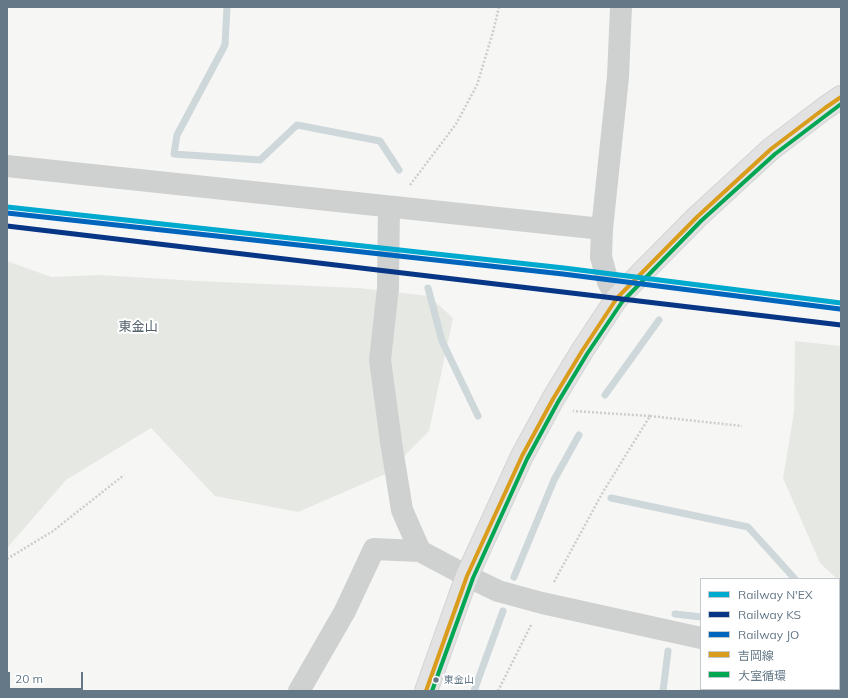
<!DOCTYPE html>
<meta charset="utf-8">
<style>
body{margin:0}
#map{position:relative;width:848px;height:698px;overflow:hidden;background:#f6f6f5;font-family:Mulish,"Noto Sans JP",sans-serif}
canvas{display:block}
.frame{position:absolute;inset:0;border:8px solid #647887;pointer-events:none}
.legend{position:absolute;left:700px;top:578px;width:140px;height:112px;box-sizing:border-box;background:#fff;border:1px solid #c1c9cf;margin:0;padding:5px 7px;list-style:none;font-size:12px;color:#647887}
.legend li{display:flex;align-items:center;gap:8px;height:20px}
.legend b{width:20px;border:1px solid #c1c9cf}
.scale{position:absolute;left:8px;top:672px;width:75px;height:18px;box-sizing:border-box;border:2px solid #647887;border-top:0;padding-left:5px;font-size:12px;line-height:14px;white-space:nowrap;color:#647887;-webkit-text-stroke:3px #fff;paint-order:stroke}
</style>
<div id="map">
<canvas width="848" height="698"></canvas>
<div class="frame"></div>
<ul class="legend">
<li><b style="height:5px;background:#00a9ce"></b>Railway N'EX</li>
<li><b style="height:5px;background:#073686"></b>Railway KS</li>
<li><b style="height:5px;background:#0065bd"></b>Railway JO</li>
<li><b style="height:5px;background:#da9d1b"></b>吉岡線</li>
<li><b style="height:5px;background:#00a651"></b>大室循環</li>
</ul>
<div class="scale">20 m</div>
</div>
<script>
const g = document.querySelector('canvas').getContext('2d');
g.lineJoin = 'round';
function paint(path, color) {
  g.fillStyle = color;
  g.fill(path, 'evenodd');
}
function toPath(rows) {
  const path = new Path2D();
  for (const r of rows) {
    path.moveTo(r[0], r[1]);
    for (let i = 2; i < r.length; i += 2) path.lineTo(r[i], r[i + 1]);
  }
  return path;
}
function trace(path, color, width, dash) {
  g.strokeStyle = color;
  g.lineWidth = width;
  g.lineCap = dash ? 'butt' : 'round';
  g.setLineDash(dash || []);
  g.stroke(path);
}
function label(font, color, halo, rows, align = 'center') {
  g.font = font + ' Mulish,"Noto Sans JP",sans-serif';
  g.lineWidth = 4;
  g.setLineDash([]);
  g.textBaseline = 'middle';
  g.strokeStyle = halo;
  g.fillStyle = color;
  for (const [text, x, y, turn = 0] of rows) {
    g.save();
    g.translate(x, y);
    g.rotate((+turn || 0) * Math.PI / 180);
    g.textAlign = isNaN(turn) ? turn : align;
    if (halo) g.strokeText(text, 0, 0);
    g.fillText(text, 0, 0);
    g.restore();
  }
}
const green = toPath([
 [7,261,51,277,100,275,197,281,359,288,429,296,453,318,429,431,388,473,298,512,215,496,151,428,66,480,8,547,7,547],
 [795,341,841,346,841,582,839,580,839,579,837,579,820,563,783,478,794,412]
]);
const stream = toPath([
 [227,7,225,45,177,135,174,154,260,160,297,125,380,141,399,170],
 [428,288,442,341,478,416],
 [605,395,659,320],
 [611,498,748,527,795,579],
 [514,577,554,480,579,435],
 [675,614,701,617],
 [474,691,503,611],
 [663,691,668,651]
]);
const path = toPath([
 [410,185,456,124,477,85,493,32,499,7],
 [650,416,742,426],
 [7,559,53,531,124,475],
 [554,582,603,492,650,416,573,411],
 [498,691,531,625]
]);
const minor = toPath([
 [7,166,602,229],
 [389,207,388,288,380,360,391,442,402,510,420,551],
 [617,298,608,282,601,257,602,229,618,77,621,7],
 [839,668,841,668],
 [299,691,345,611,374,549,420,551,467,576,498,591,542,603,701,638]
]);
const highway = toPath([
 [426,691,467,576,522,456,553,399,582,351,617,298,697,217,771,149,825,108,841,97]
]);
const bus1 = toPath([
 [426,691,467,576,522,456,553,399,582,351,617,298,697,217,771,149,825,108,841,97]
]);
const bus2 = toPath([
 [432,691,473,578,527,459,558,402,587,354,622,302,701,221,775,154,841,104]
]);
const rail1 = toPath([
 [7,207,564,268,841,303]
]);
const rail2 = toPath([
 [7,226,841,325]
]);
const rail3 = toPath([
 [7,213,563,274,840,309]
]);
const markers = [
 [436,680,3.5,"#647887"]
];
const busNames = [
 ["東金山",444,680]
];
const quarterNames = [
 ["東金山",138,327]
];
paint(green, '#e6e9e3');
trace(stream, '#ced7da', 7);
trace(highway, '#d3d4d4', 24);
trace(path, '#cccdce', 2.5, [2, 2]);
trace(minor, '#cfd1d1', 22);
trace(highway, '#e2e2e3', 22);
trace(bus1, '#da9d1b', 4);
trace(bus2, '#00a651', 4);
trace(rail1, '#00a9ce', 5);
trace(rail2, '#073686', 5);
trace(rail3, '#0065bd', 5);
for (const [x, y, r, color] of markers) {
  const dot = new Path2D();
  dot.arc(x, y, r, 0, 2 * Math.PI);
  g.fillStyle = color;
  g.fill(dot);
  trace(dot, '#fff', 1.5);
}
label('10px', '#647887', '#fff', busNames, 'left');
label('13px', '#52616b', '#fff', quarterNames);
</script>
